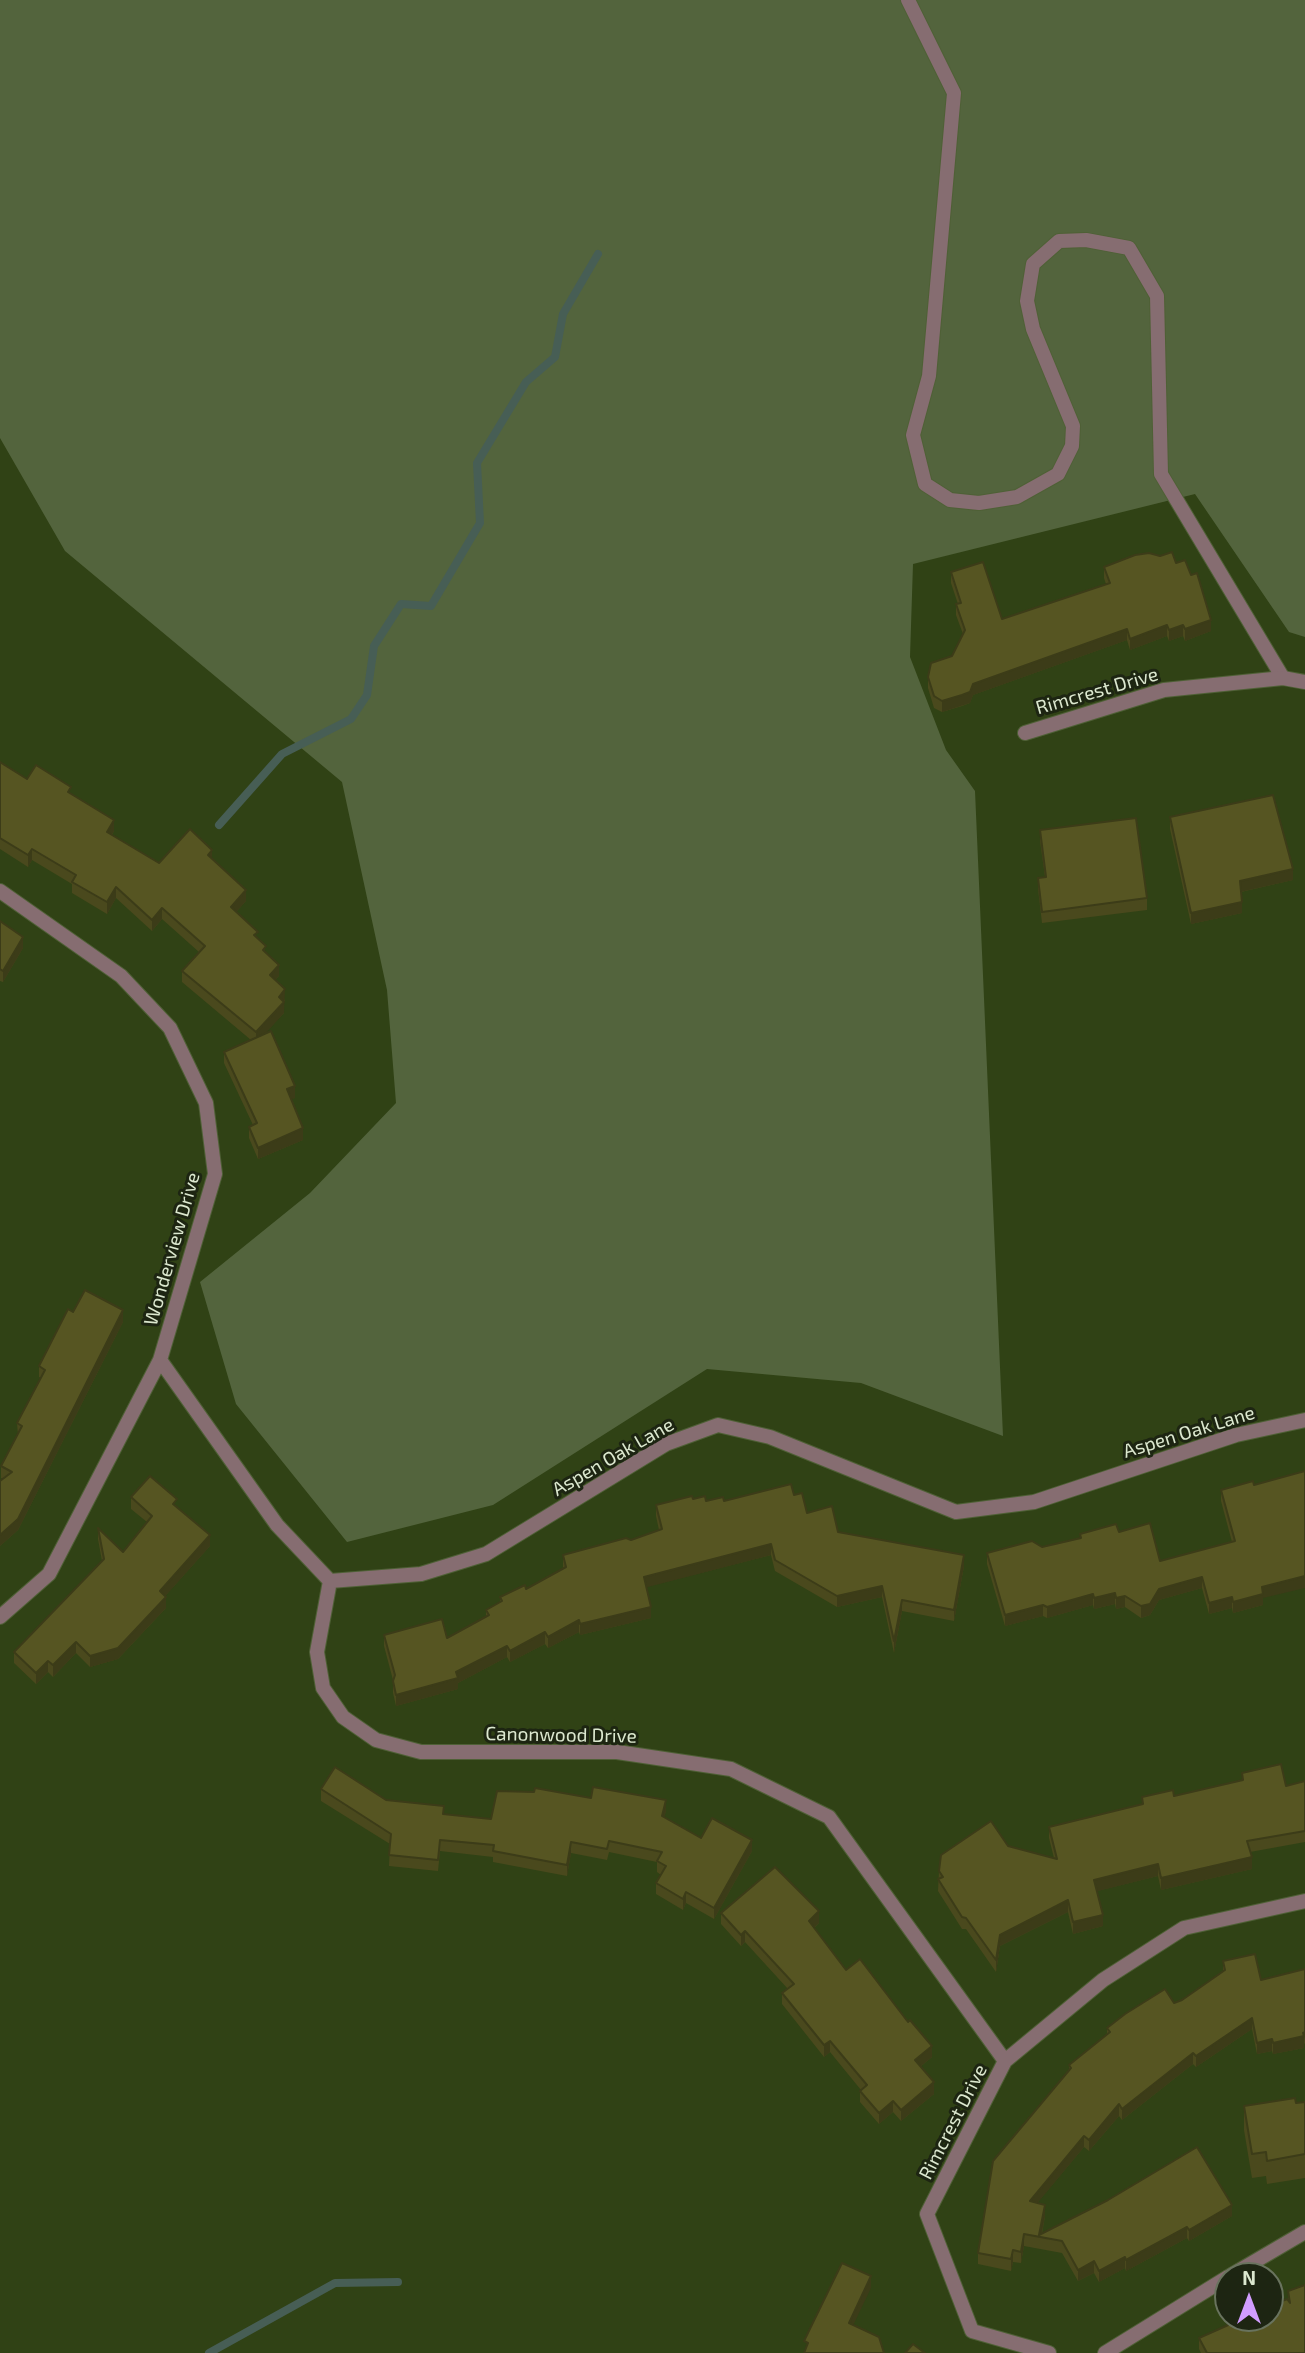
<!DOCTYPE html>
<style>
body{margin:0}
#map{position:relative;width:1305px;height:2353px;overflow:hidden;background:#304215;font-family:"Exo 2",sans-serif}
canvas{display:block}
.north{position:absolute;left:1214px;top:2262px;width:70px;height:70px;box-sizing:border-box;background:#1d2512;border:2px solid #69735e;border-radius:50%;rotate:0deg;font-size:19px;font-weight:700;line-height:28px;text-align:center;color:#dce8cf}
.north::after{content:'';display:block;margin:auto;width:24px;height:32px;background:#d19dfe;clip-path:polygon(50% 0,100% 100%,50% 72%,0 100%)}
</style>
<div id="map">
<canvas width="1305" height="2353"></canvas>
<div class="north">N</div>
</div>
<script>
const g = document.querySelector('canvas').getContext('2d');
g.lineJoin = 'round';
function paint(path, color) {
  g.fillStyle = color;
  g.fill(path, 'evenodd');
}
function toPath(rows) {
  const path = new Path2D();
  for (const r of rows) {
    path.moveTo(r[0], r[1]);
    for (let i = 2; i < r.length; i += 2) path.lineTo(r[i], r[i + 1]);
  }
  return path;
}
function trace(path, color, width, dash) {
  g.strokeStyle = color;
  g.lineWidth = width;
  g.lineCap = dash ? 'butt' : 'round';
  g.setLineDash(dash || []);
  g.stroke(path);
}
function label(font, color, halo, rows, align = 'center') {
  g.font = font + ' "Exo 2",sans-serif';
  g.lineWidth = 6;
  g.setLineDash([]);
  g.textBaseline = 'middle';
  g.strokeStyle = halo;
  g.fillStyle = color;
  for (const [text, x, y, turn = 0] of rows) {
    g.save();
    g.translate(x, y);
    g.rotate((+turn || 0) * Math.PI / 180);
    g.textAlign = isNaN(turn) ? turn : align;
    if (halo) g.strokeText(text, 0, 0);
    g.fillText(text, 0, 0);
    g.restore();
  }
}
const green = toPath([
 [0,0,1305,0,1305,637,1289,632,1195,494,913,564,910,657,946,750,975,791,1003,1436,861,1383,707,1369,493,1505,347,1542,236,1404,200,1282,310,1193,396,1103,387,990,342,782,65,551,0,438]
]);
const stream = toPath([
 [219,825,282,754,351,719,367,695,374,646,401,604,431,606,480,523,477,463,526,382,555,357,563,314,598,254],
 [209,2353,335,2283,398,2282]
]);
const lane = toPath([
 [908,0,954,93,929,376,913,435,925,484,950,500,979,503,1017,497,1058,474,1072,446,1073,426,1033,329,1027,301,1033,264,1059,241,1086,240,1129,248,1157,296,1161,474,1283,678]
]);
const street = toPath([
 [1025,733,1164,690,1283,678,1305,682],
 [0,891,121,976,170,1028,206,1103,215,1174,160,1360,49,1574,0,1617],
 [160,1360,277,1525,330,1581,421,1574,486,1554,666,1444,718,1425,770,1437,956,1512,1034,1502,1236,1435,1305,1420],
 [330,1581,317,1652,323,1688,343,1717,376,1740,421,1752,617,1752,731,1769,829,1817,1005,2061],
 [1230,2276,1305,2232],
 [1049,2353,972,2331,927,2214,1005,2061,1103,1980,1184,1928,1305,1901],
 [1105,2353,1228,2277]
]);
const wall = toPath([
 [1176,563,1211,631,1185,641,1183,636,1169,641,1167,636,1130,650,1127,640,973,695,970,703,962,706,942,712,934,708,928,688,928,677,952,656,963,634,956,615,956,604,958,604,951,583,951,572,1002,619,1106,584,1104,578,1104,567],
 [0,762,27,779,71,794,114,831,112,835,159,863,212,859,246,901,236,912,258,938,279,976,275,980,285,1001,284,1002,284,1013,264,1034,295,1098,291,1099,303,1140,258,1159,249,1138,249,1127,253,1125,224,1063,224,1052,251,1040,182,982,182,971,199,952,162,919,152,931,116,898,107,914,72,893,72,884,32,860,28,867,0,849],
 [1170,817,1293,880,1241,892,1242,913,1191,924,1170,829],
 [1040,830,1147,898,1147,910,1042,923,1038,889,1038,878,1045,877,1040,841],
 [0,921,23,948,3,982,0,981],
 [73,1312,123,1322,18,1530,0,1546,0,1481,3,1479,1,1478,1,1466,18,1435,17,1423,41,1378,39,1377,39,1366],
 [1221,1490,1263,1598,1263,1605,1233,1613,1232,1608,1209,1614,1202,1588,1159,1600,1150,1615,1141,1618,1125,1607,1116,1609,1115,1604,1094,1609,1093,1605,1047,1618,1043,1616,1005,1626,987,1564,987,1553,1042,1547,1080,1538,1080,1534,1119,1532,1160,1561,1232,1542,1221,1501],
 [794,1495,807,1513,838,1532,964,1566,954,1621,902,1611,894,1653,882,1597,837,1607,775,1571,771,1555,646,1587,651,1618,580,1635,579,1632,548,1648,545,1644,510,1662,507,1657,458,1683,458,1689,396,1706,393,1693,393,1680,384,1646,384,1635,447,1638,486,1617,486,1610,500,1602,500,1597,526,1589,563,1568,563,1555,631,1540,659,1530,656,1516,656,1505,693,1499,706,1501,724,1501],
 [131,1497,177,1507,210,1546,165,1596,166,1608,118,1659,90,1667,76,1653,53,1677,48,1672,36,1684,14,1663,14,1652,102,1561,98,1539,98,1528,123,1552,147,1522,131,1509],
 [1242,1773,1286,1786,1305,1781,1305,1842,1250,1852,1252,1869,1161,1890,1158,1876,1097,1891,1103,1926,1073,1934,1068,1912,1000,1946,996,1972,966,1929,962,1929,938,1891,939,1871,1008,1846,1054,1858,1049,1838,1049,1827,1142,1804,1142,1797,1174,1796,1242,1780],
 [321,1789,386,1800,444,1814,491,1819,666,1811,664,1817,701,1838,752,1851,714,1919,686,1903,683,1910,656,1894,656,1883,661,1875,657,1872,657,1862,609,1852,607,1860,571,1853,567,1876,493,1862,493,1857,440,1851,438,1871,389,1866,390,1844,321,1801],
 [721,1913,819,1923,814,1928,846,1970,932,2057,920,2067,934,2094,901,2121,893,2112,879,2124,860,2102,860,2091,861,2090,830,2052,824,2057,782,2004,782,1993,788,1989,745,1942,741,1946,721,1924],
 [1223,1961,1261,1980,1305,1969,1305,2043,1304,2044,1304,2048,1273,2054,1272,2051,1257,2054,1252,2029,1196,2067,1193,2064,1122,2120,1119,2116,1089,2151,1084,2147,1037,2203,1045,2216,1042,2234,1232,2216,1189,2241,1187,2238,1126,2271,1125,2268,1099,2282,1094,2273,1078,2281,1062,2253,1024,2246,1021,2263,1013,2262,1011,2271,978,2264,978,2253,1069,2071,1069,2065,1107,2035,1107,2028,1182,2000,1223,1972],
 [1305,2102,1305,2178,1267,2184,1266,2176,1252,2178,1244,2130,1244,2106],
 [1288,2291,1305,2353,1201,2353,1199,2349,1199,2338,1288,2300]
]);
const shadedWall = toPath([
 [1211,620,1211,631,1185,641,1185,629],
 [1167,625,1167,636,1130,650,1130,639],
 [1183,625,1183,636,1169,641,1169,630],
 [1127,629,1127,640,973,695,970,703,942,712,942,701,973,684],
 [114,820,114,831,107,843,107,832],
 [32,849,32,860,28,867,28,855],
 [212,850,212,861,208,855],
 [1293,869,1293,880,1240,892,1240,881],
 [116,887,116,898,107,914,107,902],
 [246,890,246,901,231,918,231,907],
 [1242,902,1242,913,1191,924,1191,913],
 [162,908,162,919,152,931,152,920],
 [23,937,23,948,3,982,3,971],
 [279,965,279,976,270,986,270,975],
 [285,989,284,1013,256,1044,256,1032,279,997],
 [295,1086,295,1098,287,1101,287,1089],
 [303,1128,303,1140,258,1159,258,1148],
 [123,1310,123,1322,18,1530,0,1546,0,1535],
 [210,1535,210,1546,160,1602,160,1591],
 [771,1544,771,1555,644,1588,644,1577],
 [964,1555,964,1566,954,1621,954,1610],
 [1305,1576,1305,1588,1263,1598,1263,1605,1233,1613,1233,1602,1262,1587],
 [1202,1577,1202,1588,1159,1600,1150,1615,1141,1618,1141,1606,1159,1589],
 [882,1586,882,1597,837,1607,837,1596],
 [1115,1593,1115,1604,1094,1609,1094,1598],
 [1093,1594,1093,1605,1047,1618,1047,1607],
 [1125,1596,1125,1607,1116,1609,1116,1598],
 [166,1597,166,1608,118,1659,90,1667,90,1656],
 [1232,1597,1232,1608,1209,1614,1209,1603],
 [902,1600,902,1611,894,1653,894,1641],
 [1043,1605,1043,1616,1005,1626,1005,1615],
 [651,1607,651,1618,580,1635,580,1624],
 [579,1620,579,1632,548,1648,548,1637],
 [545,1632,545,1644,510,1662,510,1651],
 [76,1642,76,1653,53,1677,53,1665],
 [507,1646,507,1657,458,1683,458,1689,396,1706,396,1695,456,1672],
 [48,1661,48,1672,36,1684,36,1673],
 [666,1800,666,1811,662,1827,662,1816],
 [752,1840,752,1851,714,1919,714,1908],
 [571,1842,571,1853,567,1876,567,1865],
 [1252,1857,1252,1869,1161,1890,1161,1878],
 [1158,1864,1158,1876,1094,1892,1094,1880],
 [686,1892,686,1903,683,1910,683,1899],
 [1068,1900,1068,1912,1000,1946,996,1972,996,1960,1000,1935],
 [819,1911,819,1923,809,1932,809,1921],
 [1103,1915,1103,1926,1073,1934,1073,1922],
 [745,1931,745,1942,741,1946,741,1935],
 [1252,2018,1252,2029,1196,2067,1196,2056],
 [1305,2032,1304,2048,1273,2054,1273,2043],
 [1272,2039,1272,2051,1257,2054,1257,2043],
 [830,2041,830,2052,824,2057,824,2045],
 [932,2046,932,2057,915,2071,915,2060],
 [1193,2053,1193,2064,1122,2120,1122,2109],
 [934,2082,934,2094,901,2121,901,2110],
 [893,2101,893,2112,879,2124,879,2113],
 [1119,2104,1119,2116,1089,2151,1089,2140],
 [1084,2136,1084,2147,1030,2212,1030,2201],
 [1045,2205,1045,2216,1041,2237,1039,2237],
 [1232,2205,1232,2216,1189,2241,1189,2230],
 [1187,2227,1187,2238,1126,2271,1126,2260],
 [1024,2234,1024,2246,1021,2263,1021,2252],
 [1013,2250,1013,2262,1011,2271,1011,2259],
 [1125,2257,1125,2268,1099,2282,1099,2271],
 [1094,2261,1094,2273,1078,2281,1078,2270],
 [871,2276,871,2288,849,2334,849,2323]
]);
const building = toPath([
 [1172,552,1176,563,1185,560,1191,575,1197,573,1211,620,1185,629,1183,625,1169,630,1167,625,1130,639,1127,629,973,684,970,692,962,695,942,701,934,696,928,677,931,663,952,656,965,630,956,604,961,603,951,572,983,562,1002,619,1110,583,1104,567,1135,555,1149,553,1160,556,1172,552],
 [0,762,27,779,36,765,71,787,68,792,114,820,107,832,159,863,190,829,212,850,208,855,246,890,231,907,258,932,254,935,266,946,263,950,279,965,270,975,285,989,279,997,284,1002,256,1032,182,971,205,946,162,908,152,920,116,887,107,902,72,882,76,875,32,849,28,855,0,838,0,762],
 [1273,795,1293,869,1240,881,1242,902,1191,913,1170,817,1273,795],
 [1136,818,1147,898,1042,912,1038,878,1046,877,1040,830,1136,818],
 [0,921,23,937,3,971,0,969,0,921],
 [271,1031,295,1086,287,1089,303,1128,258,1148,249,1127,257,1123,224,1052,271,1031],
 [85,1290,123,1310,18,1519,0,1535,0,1481,12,1472,1,1466,22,1426,17,1423,45,1370,39,1366,68,1309,73,1312,85,1290],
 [1305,1471,1305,1576,1262,1587,1263,1594,1233,1602,1232,1597,1209,1603,1202,1577,1159,1589,1150,1604,1141,1606,1125,1596,1116,1598,1115,1593,1094,1598,1093,1594,1047,1607,1043,1605,1005,1615,987,1553,1032,1541,1042,1547,1081,1538,1080,1534,1116,1524,1119,1532,1150,1523,1160,1561,1235,1541,1221,1490,1253,1481,1254,1485,1305,1471],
 [150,1476,177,1499,173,1504,210,1535,160,1591,166,1597,118,1648,90,1656,76,1642,53,1665,48,1661,36,1673,14,1652,104,1559,98,1528,123,1552,152,1516,131,1497,150,1476],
 [791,1484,794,1495,802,1493,807,1513,832,1506,838,1532,964,1555,954,1610,902,1600,894,1641,882,1586,837,1596,775,1560,771,1544,644,1577,651,1607,580,1624,579,1620,548,1637,545,1632,510,1651,507,1646,456,1672,458,1678,396,1695,393,1681,395,1675,384,1635,442,1619,447,1638,489,1615,486,1610,502,1601,500,1597,525,1585,526,1589,566,1567,563,1555,626,1538,631,1540,662,1529,656,1505,692,1496,693,1499,705,1496,706,1501,723,1497,724,1501,791,1484],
 [1281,1764,1286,1786,1305,1781,1305,1831,1247,1841,1252,1857,1161,1878,1158,1864,1094,1880,1103,1915,1073,1922,1068,1900,1000,1935,996,1960,966,1918,962,1917,938,1879,943,1877,939,1871,941,1855,991,1821,1008,1846,1057,1859,1049,1827,1143,1804,1142,1797,1173,1790,1174,1796,1243,1780,1242,1773,1281,1764],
 [335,1767,386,1800,444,1806,443,1814,491,1819,497,1791,534,1792,535,1788,591,1798,593,1787,666,1800,662,1816,701,1838,712,1818,752,1840,714,1908,686,1892,683,1899,656,1883,666,1866,657,1861,662,1852,609,1841,607,1849,571,1842,567,1865,493,1851,494,1845,440,1840,438,1860,389,1855,391,1834,321,1789,335,1767],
 [775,1867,819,1911,809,1921,846,1970,860,1959,908,2022,910,2020,932,2046,915,2060,934,2082,901,2110,893,2101,879,2113,860,2091,867,2085,830,2041,824,2045,782,1993,794,1984,745,1931,741,1935,721,1913,775,1867],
 [1255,1954,1261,1980,1305,1969,1305,2032,1303,2033,1304,2036,1273,2043,1272,2039,1257,2043,1252,2018,1196,2056,1193,2053,1122,2109,1119,2104,1089,2140,1084,2136,1030,2201,1045,2205,1039,2235,1108,2200,1197,2147,1232,2205,1189,2230,1187,2227,1126,2260,1125,2257,1099,2271,1094,2261,1078,2270,1062,2241,1024,2234,1021,2252,1013,2250,1011,2259,978,2253,993,2161,1071,2068,1069,2065,1110,2032,1107,2028,1125,2014,1165,1989,1174,2003,1182,2000,1225,1970,1223,1961,1255,1954],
 [1295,2098,1296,2103,1305,2102,1305,2154,1267,2161,1266,2152,1252,2154,1244,2106,1295,2098],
 [842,2263,871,2276,849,2323,879,2337,884,2353,804,2353,808,2343,804,2341,842,2263],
 [1305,2285,1305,2353,1207,2353,1199,2338,1244,2318,1270,2318,1270,2306,1287,2299,1290,2303,1288,2291,1305,2285],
 [913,2344,925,2353,905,2353,913,2344]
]);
const streetNames = [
 ["Rimcrest Drive",1097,691,-16],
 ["Wonderview Drive",172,1249,-74],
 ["Aspen Oak Lane",1189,1432,-17],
 ["Aspen Oak Lane",613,1457,-30],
 ["Canonwood Drive",561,1735,1],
 ["Rimcrest Drive",953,2122,-63]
];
paint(green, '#53643d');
trace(stream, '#475e55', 8);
trace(lane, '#4f6036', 16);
trace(street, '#4f6036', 16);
trace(lane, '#866d71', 14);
trace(street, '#866d71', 14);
paint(wall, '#4a491d');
paint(shadedWall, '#3c3c18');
paint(building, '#565522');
trace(building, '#3c3c18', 2);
label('19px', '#dce8cf', '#1d2512', streetNames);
</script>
